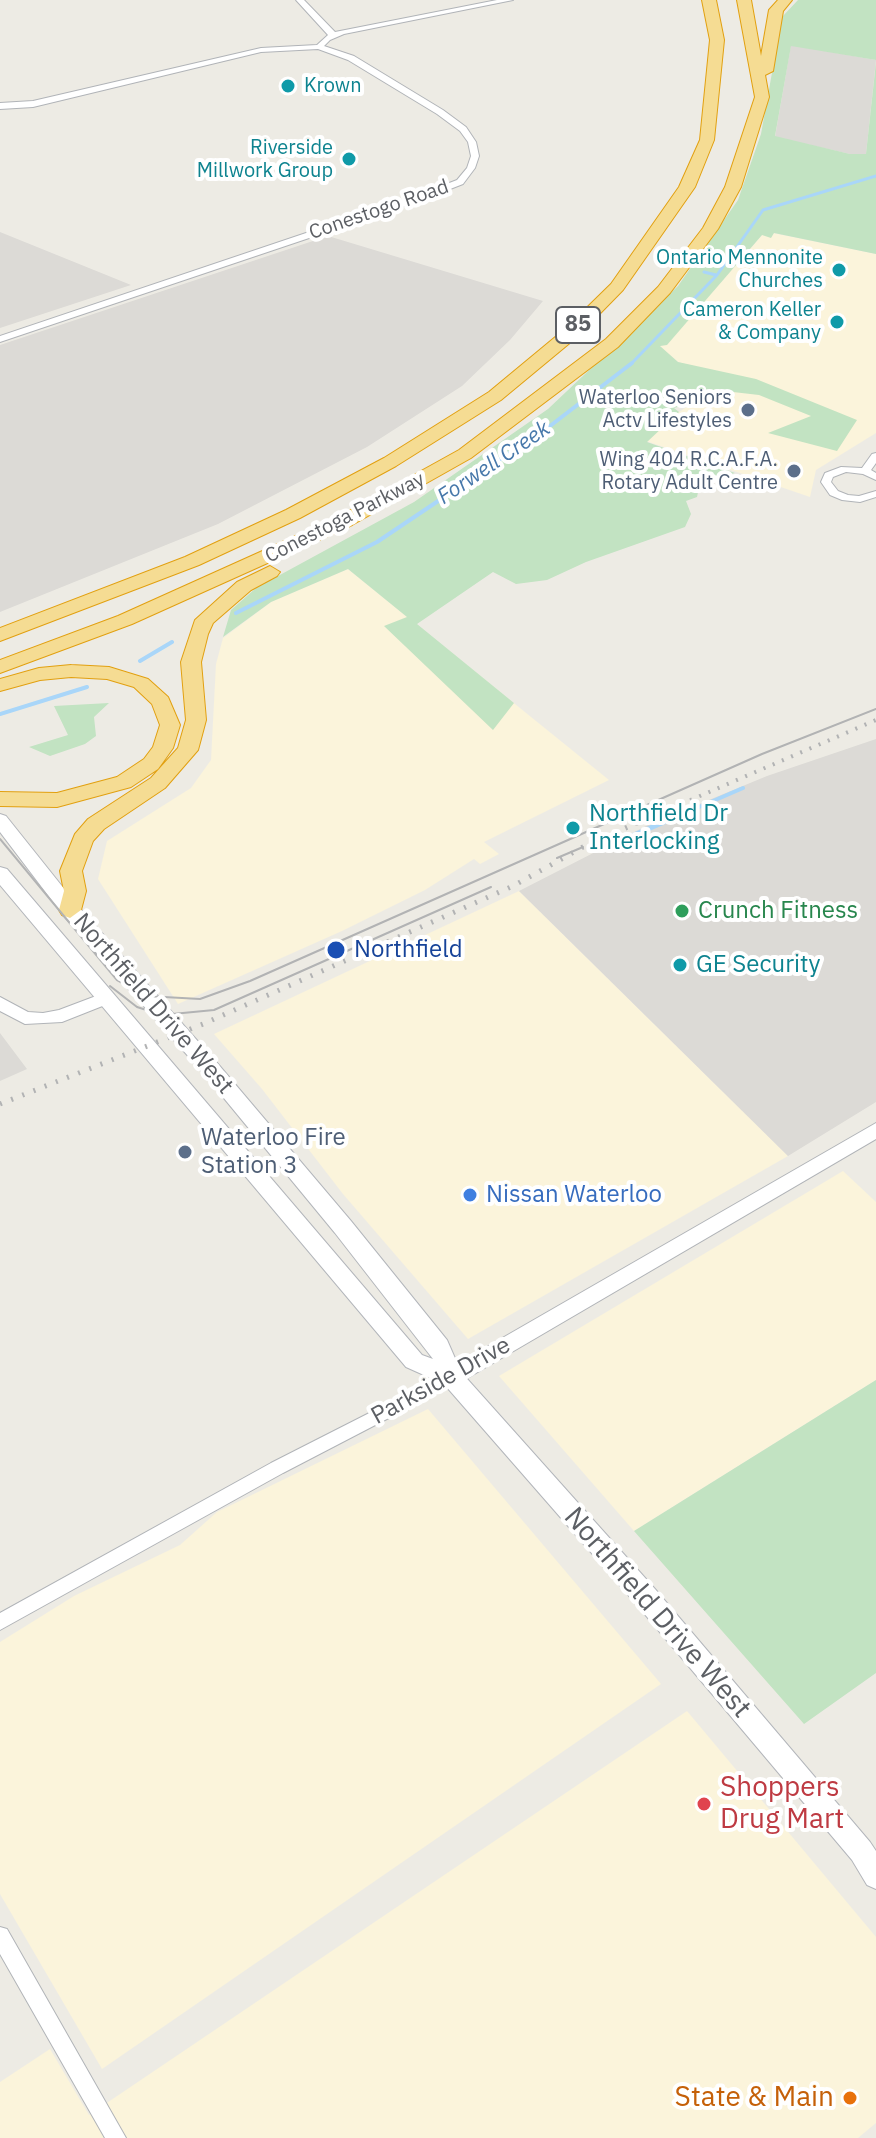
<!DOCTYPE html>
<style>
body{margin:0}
canvas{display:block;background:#edebe4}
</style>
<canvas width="876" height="2138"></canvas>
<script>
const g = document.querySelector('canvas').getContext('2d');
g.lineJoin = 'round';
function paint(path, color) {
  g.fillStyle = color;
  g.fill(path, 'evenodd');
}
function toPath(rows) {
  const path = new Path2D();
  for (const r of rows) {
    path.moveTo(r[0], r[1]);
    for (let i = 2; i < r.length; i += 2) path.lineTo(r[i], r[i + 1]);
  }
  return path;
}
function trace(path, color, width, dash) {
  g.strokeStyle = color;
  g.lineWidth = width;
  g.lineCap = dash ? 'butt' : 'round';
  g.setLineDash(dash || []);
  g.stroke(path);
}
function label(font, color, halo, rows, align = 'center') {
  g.font = font + ' "IBM Plex Sans",sans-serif';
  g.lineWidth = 8;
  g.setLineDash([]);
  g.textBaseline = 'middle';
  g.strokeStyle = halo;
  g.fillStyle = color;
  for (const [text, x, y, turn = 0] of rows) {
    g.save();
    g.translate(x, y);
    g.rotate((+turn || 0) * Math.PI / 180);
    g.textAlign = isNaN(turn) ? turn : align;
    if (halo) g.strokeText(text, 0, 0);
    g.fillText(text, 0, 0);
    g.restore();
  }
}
const commercial = toPath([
 [773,233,876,254,876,433,816,470,810,497,646,441,679,412,733,377,678,362,659,346,667,344,762,235],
 [348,569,609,780,484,842,499,854,480,864,474,859,425,890,342,931,178,1004,98,879,107,841,191,788,211,760,216,664,223,638,271,602],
 [519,891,788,1156,468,1339,343,1194,262,1089,214,1034],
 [843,1171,876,1202,876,1380,634,1531,499,1376],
 [428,1409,661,1684,102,2069,0,1894,0,1642,74,1596,180,1545,217,1512],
 [687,1711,876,1937,876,2123,858,2138,0,2138,0,2082,50,2049,89,2115]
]);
const industrial = toPath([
 [791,45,876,60,866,154,850,154,775,137],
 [0,232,131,285,0,328],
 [328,236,543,301,510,340,462,386,367,447,218,524,0,612,0,345],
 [876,739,876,1102,788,1156,519,891,646,826,767,776],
 [0,1033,27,1069,0,1081]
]);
const green = toPath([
 [798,0,876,0,876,60,791,46,775,136,850,154,866,154,876,62,876,254,774,233,771,238,762,235,667,345,660,346,678,362,756,379,857,420,837,451,768,433,811,416,759,395,733,392,674,408,679,412,647,442,735,473,700,483,697,497,686,501,691,514,685,527,586,562,547,580,516,584,493,572,417,624,514,703,493,730,384,626,407,617,348,569,271,602,223,637,231,610,256,588,414,502,548,409,678,286,738,200,761,134,782,17],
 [109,703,94,717,96,736,85,744,50,756,29,747,68,735,54,706],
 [876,1380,876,1673,804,1724,634,1531]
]);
const streamFar2 = toPath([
 [704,272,716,275],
 [630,365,717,275,763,210,876,176]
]);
const streamFar1 = toPath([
 [236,613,377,542,550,426,632,363],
 [140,661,172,642],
 [0,714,87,687],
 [660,824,743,788]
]);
const stream = toPath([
 [625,839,664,822]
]);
const minor = toPath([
 [296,0,304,0,335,32,497,0,513,0,344,34,330,40,324,46,354,56,443,110,466,127,476,142,479,156,475,168,463,184,422,200,0,342,0,336,416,196,457,180,467,168,471,156,468,142,460,131,437,114,348,60,318,49,261,52,33,107,0,109,0,103,33,101,261,48,317,45,328,35,296,0],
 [876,453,876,463,871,470,876,473,876,480,863,474,846,472,833,477,831,482,838,491,848,495,859,496,876,491,876,497,860,502,842,500,830,495,821,482,825,473,841,467,862,468,872,454,876,453],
 [452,1371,458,1372,460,1377,458,1382,283,1473,0,1630,0,1613,271,1463,452,1371],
 [0,1927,7,1929,126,2138,105,2138,0,1954,0,1927]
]);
const tertiary = toPath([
 [104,993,113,999,110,1003,62,1022,25,1024,0,1011,0,997,28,1012,43,1013,59,1010,104,993],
 [876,1123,876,1139,459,1383,452,1385,445,1383,442,1377,445,1371,876,1123]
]);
const secondary = toPath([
 [0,814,6,816,77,905,218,1064,351,1221,447,1340,461,1372,655,1589,870,1842,876,1851,876,1889,867,1885,852,1860,637,1605,444,1384,406,1367,0,885,0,867,7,869,422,1355,433,1359,335,1233,204,1074,63,915,0,832,0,814]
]);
const motorway = toPath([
 [702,0,716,0,724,40,714,140,695,187,623,290,577,337,501,400,396,466,300,518,199,565,0,641,0,628,185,557,286,510,384,458,489,392,565,329,611,284,679,187,700,140,710,40,702,0],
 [737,0,751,0,761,56,769,10,778,0,792,0,783,11,773,71,765,75,769,97,741,187,718,229,670,293,618,347,471,458,352,525,132,624,0,673,0,660,118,616,338,517,459,450,606,339,658,287,703,228,725,187,755,97,737,0],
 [270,566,280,572,277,576,251,590,213,623,208,634,201,662,206,720,198,750,165,788,104,829,93,841,82,871,86,891,81,910,70,918,62,915,59,910,64,891,60,871,75,834,88,819,151,778,178,748,186,720,181,662,195,620,237,582,270,566],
 [71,665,109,667,148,679,168,697,180,725,173,748,158,769,131,787,57,807,0,806,0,792,57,793,117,777,144,759,153,747,160,725,152,704,134,687,107,679,71,677,40,680,0,691,0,679,39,668,71,665]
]);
const tram = toPath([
 [0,839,117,980,146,996,200,999,250,981,762,754,876,709],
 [557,858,583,847],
 [110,986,137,1007,162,1015,214,1010,491,887]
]);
const railFar1 = toPath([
 [635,824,876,720]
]);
const rail = toPath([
 [0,1104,203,1024,513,886,583,847,639,822]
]);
const markers = [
 [288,86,8,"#0f9aa8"],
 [349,159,8,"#0f9aa8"],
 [839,270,8,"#0f9aa8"],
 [837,322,8,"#0f9aa8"],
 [748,410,8,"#5c6f8a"],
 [794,471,8,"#5c6f8a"],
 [573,828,8,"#0f9aa8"],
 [682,911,8,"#2e9e5b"],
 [336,950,10,"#1a4fb4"],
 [680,965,8,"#0f9aa8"],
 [185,1152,8,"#5c6f8a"],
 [470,1195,8,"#3f7fe0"],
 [704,1804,8,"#e0444e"],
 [850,2098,8,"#e8710a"]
];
const farCulturenames = [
 ["Krown",304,86,"left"],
 ["Riverside",333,148],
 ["Millwork Group",333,171],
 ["Ontario Mennonite",823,258],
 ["Churches",823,281],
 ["Cameron Keller",821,310],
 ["& Company",821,333]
];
const farStreetnames = [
 ["Conestogo Road",379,210,-19],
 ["Conestoga Parkway",345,518,-27]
];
const farServicenames = [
 ["Waterloo Seniors",732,398],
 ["Actv Lifestyles",732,421],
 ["Wing 404 R.C.A.F.A.",778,460],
 ["Rotary Adult Centre",778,483]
];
const shields = [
 [578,325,44]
];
const shieldNames = [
 ["85",578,325]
];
const farWaternames = [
 ["Forwell Creek",494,463,-34]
];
const cultureNames = [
 ["Northfield Dr",589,814],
 ["Interlocking",589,842],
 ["GE Security",696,965]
];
const leisureNames = [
 ["Crunch Fitness",698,911]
];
const transitNames = [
 ["Northfield",354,950]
];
const streetNames = [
 ["Northfield Drive West",153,1004,49],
 ["Parkside Drive",441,1381,-29]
];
const serviceNames = [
 ["Waterloo Fire",201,1138],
 ["Station 3",201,1166]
];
const shopNames = [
 ["Nissan Waterloo",486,1195]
];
const nearStreetnames = [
 ["Northfield Drive West",657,1613,49]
];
const nearHealthnames = [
 ["Shoppers",720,1788],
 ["Drug Mart",720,1820]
];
const nearFoodnames = [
 ["State & Main",834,2098]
];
paint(commercial, '#fbf4db');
paint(industrial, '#dcdad6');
paint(green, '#c2e3c2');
trace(streamFar2, '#a9d6f9', 3);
trace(streamFar1, '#a9d6f9', 4);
trace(stream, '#a9d6f9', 5);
trace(minor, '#b1b4b8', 2);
trace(tertiary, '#b1b4b8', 2);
trace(secondary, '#b3b6bb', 2);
trace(motorway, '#e2a010', 2);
paint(minor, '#fff');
paint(tertiary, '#fff');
paint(secondary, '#fff');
paint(motorway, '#f5dc93');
trace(tram, '#b2b3b4', 2);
trace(railFar1, '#b2b3b4', 4, [2, 8]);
trace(rail, '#b2b3b4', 5, [2, 10]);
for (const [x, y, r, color] of markers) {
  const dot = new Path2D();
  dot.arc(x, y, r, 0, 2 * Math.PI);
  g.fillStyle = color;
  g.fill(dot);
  trace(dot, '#fff', 3);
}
label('20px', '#0d838f', '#fff', farCulturenames, 'right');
label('20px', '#5c5f64', '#fff', farStreetnames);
label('20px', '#4e5e75', '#fff', farServicenames, 'right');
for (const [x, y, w] of shields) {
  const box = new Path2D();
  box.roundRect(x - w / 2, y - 18, w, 36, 6);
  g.fillStyle = '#fff';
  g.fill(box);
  trace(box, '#5c5f64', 2);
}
label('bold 22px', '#5c5f64', null, shieldNames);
label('italic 22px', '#4778aa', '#fff', farWaternames);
label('24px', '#0d838f', '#fff', cultureNames, 'left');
label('24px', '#27864d', '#fff', leisureNames, 'left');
label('24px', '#164399', '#fff', transitNames, 'left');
label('24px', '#5c5f64', '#fff', streetNames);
label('24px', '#4e5e75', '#fff', serviceNames, 'left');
label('24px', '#366cbe', '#fff', shopNames, 'left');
label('28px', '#5c5f64', '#fff', nearStreetnames);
label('28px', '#be3a42', '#fff', nearHealthnames, 'left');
label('28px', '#c56008', '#fff', nearFoodnames, 'right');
</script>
